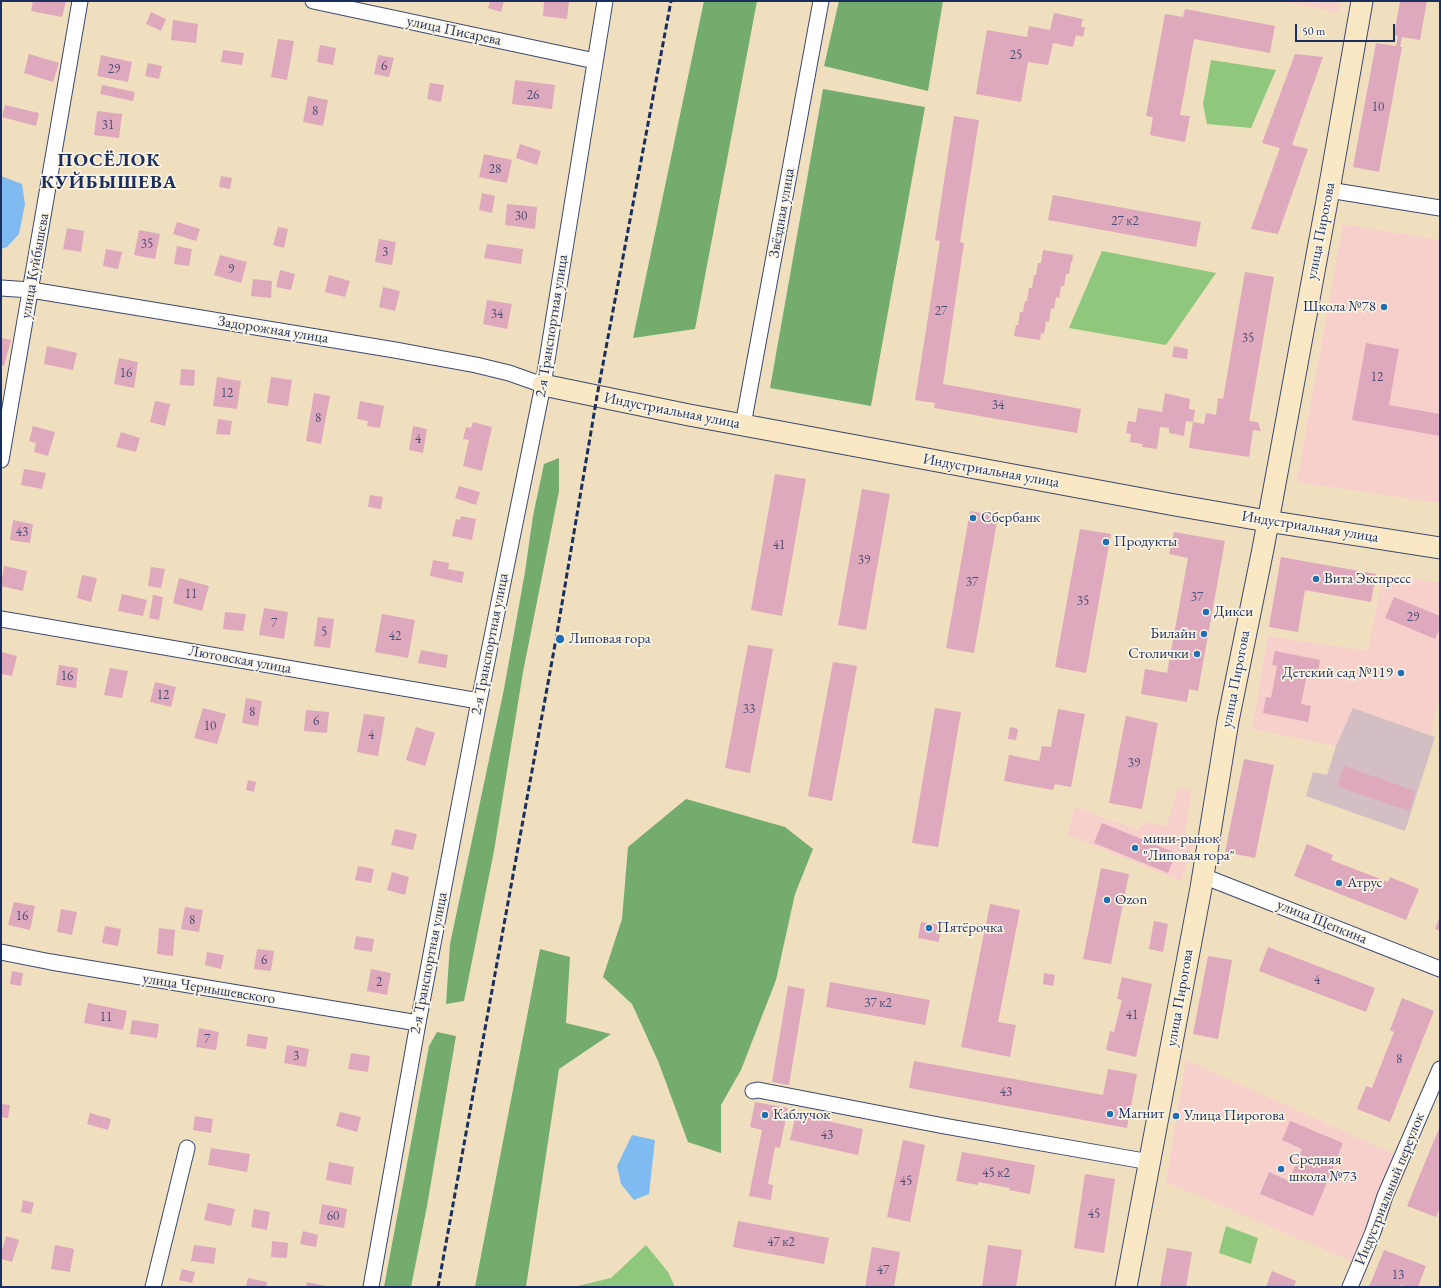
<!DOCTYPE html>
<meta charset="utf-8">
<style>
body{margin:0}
#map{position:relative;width:1441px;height:1288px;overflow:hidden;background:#f0dfbf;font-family:"EB Garamond",serif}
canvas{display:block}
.frame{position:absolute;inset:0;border:2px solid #1b2f5e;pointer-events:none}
.scale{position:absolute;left:1295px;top:24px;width:100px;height:18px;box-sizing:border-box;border:2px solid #1b2f5e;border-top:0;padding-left:5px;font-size:12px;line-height:14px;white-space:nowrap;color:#1b2f5e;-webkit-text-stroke:3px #fcf5e5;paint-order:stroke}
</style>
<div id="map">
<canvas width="1441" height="1288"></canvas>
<div class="frame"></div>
<div class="scale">50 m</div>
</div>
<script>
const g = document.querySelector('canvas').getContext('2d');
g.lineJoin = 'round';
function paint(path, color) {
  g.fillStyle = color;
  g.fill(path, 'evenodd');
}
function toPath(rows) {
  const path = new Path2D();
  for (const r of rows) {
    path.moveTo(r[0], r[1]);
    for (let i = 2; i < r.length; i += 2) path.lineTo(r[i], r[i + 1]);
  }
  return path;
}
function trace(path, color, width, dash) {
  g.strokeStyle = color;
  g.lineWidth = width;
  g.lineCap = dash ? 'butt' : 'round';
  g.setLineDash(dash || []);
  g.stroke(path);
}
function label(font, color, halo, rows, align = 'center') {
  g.font = font + ' "EB Garamond",serif';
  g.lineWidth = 3.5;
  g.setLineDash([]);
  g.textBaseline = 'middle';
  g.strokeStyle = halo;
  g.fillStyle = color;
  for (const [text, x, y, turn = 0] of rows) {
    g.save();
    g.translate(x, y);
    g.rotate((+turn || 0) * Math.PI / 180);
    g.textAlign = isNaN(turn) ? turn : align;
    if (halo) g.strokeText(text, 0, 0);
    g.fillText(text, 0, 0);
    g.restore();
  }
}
const built = toPath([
 [1281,1,1340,1,1338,12],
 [1343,224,1440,240,1440,503,1297,482],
 [1383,573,1440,583,1440,694,1431,735,1354,708,1336,746,1252,729,1268,636,1368,651],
 [1178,787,1192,790,1185,833,1195,840,1181,881,1067,835,1075,807,1138,830,1147,822,1166,827],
 [1186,1060,1399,1156,1355,1263,1166,1182]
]);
const industrial = toPath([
 [1353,708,1435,737,1405,831,1306,796,1313,772,1327,775,1336,746]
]);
const green = toPath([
 [1211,60,1276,70,1251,128,1207,124,1203,104],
 [1102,251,1216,273,1166,345,1069,328],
 [1226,1226,1258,1238,1251,1264,1219,1253],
 [646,1245,668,1272,675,1287,573,1287,611,1278]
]);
const forest = toPath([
 [704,1,757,1,695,329,633,338],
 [839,1,943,1,928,91,824,66],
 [823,89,925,107,871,406,770,388],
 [559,458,559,491,523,672,494,851,464,1001,446,1004,450,944,504,689,525,572,533,516,544,464],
 [686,799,785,827,813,849,795,894,776,980,741,1070,721,1105,721,1153,688,1142,658,1061,632,1004,603,977,622,919,628,847],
 [540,949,570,957,566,1023,611,1034,559,1069,526,1287,475,1287],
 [437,1032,456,1036,427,1206,411,1287,384,1287,429,1046]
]);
const water = toPath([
 [1,176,22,184,25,204,19,234,7,247,1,249],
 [632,1135,655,1140,649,1194,634,1200,621,1184,617,1166]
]);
const building = toPath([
 [33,1,66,1,62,17,31,11],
 [490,1,504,1,501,12,488,8],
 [544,1,569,1,567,19,543,16],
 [1400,1,1427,1,1420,40,1402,37,1400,47,1402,47,1379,172,1353,167,1376,43,1396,46,1398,36,1394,35],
 [1185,9,1275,26,1270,53,1194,39,1180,115,1190,116,1185,142,1150,135,1153,117,1146,116,1165,14,1183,17],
 [151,12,166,19,161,31,146,24],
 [1054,13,1083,19,1081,27,1085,27,1083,37,1076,35,1073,47,1053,43,1048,65,1028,62,1021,102,976,94,987,30,1027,37,1029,26,1050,30],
 [173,20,198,24,196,43,171,40],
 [278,39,294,41,287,80,271,77],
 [320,45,336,48,333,65,317,62],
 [223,50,244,53,242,65,221,62],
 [29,54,59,63,53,82,24,73],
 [1295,54,1323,57,1292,145,1308,149,1278,234,1251,229,1280,148,1262,143],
 [101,55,132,62,128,82,97,76],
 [378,55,394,58,389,77,374,74],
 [148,63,162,66,159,79,145,76],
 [515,80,555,85,552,109,512,104],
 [430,83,444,85,441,102,427,99],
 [102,85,135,92,133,101,100,94],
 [308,96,328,100,323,126,303,122],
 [5,105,39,113,36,126,2,117],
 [97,111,122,114,119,138,94,135],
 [954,116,979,120,960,242,964,243,943,384,1081,409,1077,433,934,408,935,403,915,400,940,241,935,240],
 [520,144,541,151,537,165,516,158],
 [484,154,512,160,507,183,479,177],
 [221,176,232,178,230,189,219,187],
 [482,193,495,196,492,213,479,210],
 [1053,195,1201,222,1196,247,1048,220],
 [507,204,537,207,535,229,505,225],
 [177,222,200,229,196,241,173,234],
 [278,227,288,229,284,248,273,245],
 [67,228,84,231,81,252,63,249],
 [139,230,160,234,155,259,134,255],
 [379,239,396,242,392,265,375,262],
 [487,244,523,249,521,264,484,258],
 [177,246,192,249,189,266,174,264],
 [106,249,122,252,118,269,103,266],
 [1043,250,1073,255,1072,262,1071,262,1069,274,1066,274,1064,286,1061,286,1059,298,1056,297,1054,309,1051,308,1049,322,1046,321,1044,334,1041,333,1040,340,1014,336,1016,325,1018,325,1020,312,1023,312,1025,301,1027,301,1029,288,1032,288,1034,275,1036,275,1038,263,1041,263],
 [220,255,247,262,241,283,214,275],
 [280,270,295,274,291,290,276,287],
 [1245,272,1274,277,1249,421,1258,422,1261,431,1253,430,1249,457,1189,448,1193,422,1204,424,1206,413,1216,415,1218,398,1223,399],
 [329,275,350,281,345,297,325,292],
 [253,279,272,281,271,298,251,296],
 [383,287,400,291,395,311,379,307],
 [487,300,512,304,507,329,483,324],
 [1,338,11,340,4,366,1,365],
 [1366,343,1399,349,1389,405,1440,414,1440,436,1352,420],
 [47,346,77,353,73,370,44,364],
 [1174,346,1188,349,1187,359,1172,357],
 [119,358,138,362,134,388,114,384],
 [181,369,195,370,194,386,180,385],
 [217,377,241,381,237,409,213,406],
 [271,377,292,380,288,406,267,403],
 [314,393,330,396,321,444,306,441],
 [1165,393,1190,399,1189,409,1195,410,1193,422,1186,421,1184,436,1169,433,1169,428,1160,427,1157,449,1142,447,1143,444,1130,442,1131,434,1126,433,1128,421,1136,422,1138,408,1162,412],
 [155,401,170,404,165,426,150,422],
 [360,401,384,406,380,428,367,426,368,421,357,419],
 [218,419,232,421,230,435,216,434],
 [473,422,492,427,482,471,463,466,469,440,463,439,466,427,471,428],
 [33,426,55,432,48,456,34,452,36,443,29,441],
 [413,426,427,429,423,453,409,450],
 [121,432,140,438,136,452,116,447],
 [24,469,46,473,42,489,21,485],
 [775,474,806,479,782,616,751,610],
 [459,486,480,492,476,505,455,498],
 [862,489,890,494,866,630,838,625],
 [370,495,383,497,381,509,368,507],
 [970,511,998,516,974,653,946,648],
 [461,516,476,519,472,540,452,536,456,519,460,520],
 [13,520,33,524,30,543,10,540],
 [1080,529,1111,534,1086,673,1055,667],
 [1174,532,1225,541,1198,691,1189,689,1187,702,1141,694,1145,669,1167,673,1188,558,1169,554],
 [1281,557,1376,574,1371,602,1305,590,1298,632,1269,627],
 [433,560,449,563,448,569,464,572,462,583,430,576],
 [4,566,27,571,23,591,1,586],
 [151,567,165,569,161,588,148,586],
 [82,575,97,578,91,602,77,598],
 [179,578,209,586,202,611,173,603],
 [122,594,147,600,143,616,118,611],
 [153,595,163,597,159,620,149,618],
 [1394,597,1440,616,1440,628,1435,639,1385,618],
 [264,608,288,612,284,639,259,635],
 [225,612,246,614,243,631,223,629],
 [382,614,415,620,408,658,375,652],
 [318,617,334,619,330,648,314,646],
 [748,645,773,649,750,773,725,768],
 [421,650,448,655,446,668,418,663],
 [1275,651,1320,660,1317,676,1307,674,1301,704,1311,706,1308,722,1263,713,1266,697,1271,698,1277,666,1272,665],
 [1,652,17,656,12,676,1,674],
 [833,662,857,666,832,801,808,796],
 [59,665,78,668,76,688,56,685],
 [110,668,128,671,122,698,104,695],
 [155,682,176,687,171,707,150,702],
 [246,698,262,701,258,726,242,723],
 [203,708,226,714,217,744,194,738],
 [935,708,961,712,938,847,912,843],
 [1058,709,1085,714,1071,787,1055,784,1053,790,1004,781,1009,755,1039,761,1042,746,1051,747],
 [306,710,329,712,327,733,304,731],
 [364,714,385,717,378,756,357,752],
 [1126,716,1158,723,1142,809,1109,803],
 [416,727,435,733,425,766,406,760],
 [1010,727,1018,729,1016,740,1008,739],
 [1244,759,1274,765,1255,858,1225,852],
 [1344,766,1415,791,1409,811,1337,786],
 [248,780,256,782,254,792,246,790],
 [1102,823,1176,853,1168,873,1094,843],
 [395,829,417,834,413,850,391,845],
 [1307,844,1333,855,1331,860,1388,882,1390,877,1419,889,1406,920,1294,876],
 [358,866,374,869,371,883,355,880],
 [1101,868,1129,874,1111,964,1083,959],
 [392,872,409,877,405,895,387,890],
 [14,902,35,906,30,930,8,925],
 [990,904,1020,910,998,1022,1016,1025,1010,1057,961,1047],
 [185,907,203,910,199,932,181,929],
 [61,909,77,912,72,935,57,932],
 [1440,916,1440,931,1435,929],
 [1154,921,1168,924,1163,952,1149,949],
 [921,922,941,925,939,942,918,938],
 [105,926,121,929,118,946,102,943],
 [159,928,175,930,173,956,157,954],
 [356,936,374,939,372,952,354,949],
 [1268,947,1375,988,1366,1012,1259,971],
 [257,949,274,951,271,971,254,969],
 [207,952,224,955,221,969,205,965],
 [1208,956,1232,960,1218,1039,1193,1034],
 [371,969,391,973,387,995,367,991],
 [12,971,23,973,21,986,10,984],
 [1044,973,1055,975,1053,986,1043,984],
 [1122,977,1152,984,1136,1057,1106,1050,1110,1031,1114,1032,1122,1000,1117,999],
 [830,982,930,1000,925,1025,826,1007],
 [788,986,805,989,789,1085,772,1082],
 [1402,998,1434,1011,1390,1122,1357,1109,1366,1086,1372,1088,1394,1032,1390,1030],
 [88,1003,127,1011,123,1030,84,1023],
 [132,1020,159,1024,157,1038,130,1034],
 [199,1028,219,1032,216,1050,196,1047],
 [248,1034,268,1037,266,1049,246,1046],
 [287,1045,309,1049,306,1067,284,1063],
 [351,1053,370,1056,368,1072,348,1069],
 [914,1061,1103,1095,1108,1069,1137,1074,1127,1128,909,1088],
 [755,1102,788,1108,780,1148,775,1147,768,1184,773,1185,771,1200,749,1196,762,1130,750,1127],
 [1,1104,10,1105,8,1118,1,1117],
 [340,1112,361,1117,357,1132,336,1126],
 [90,1113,111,1119,108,1130,87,1124],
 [796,1114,863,1129,858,1155,790,1140],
 [195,1116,213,1119,211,1133,193,1130],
 [1290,1121,1343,1143,1313,1216,1260,1194,1269,1172,1289,1181,1294,1168,1302,1149,1282,1140],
 [1440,1126,1440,1207,1436,1217,1407,1206],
 [903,1140,925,1145,910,1222,887,1217],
 [211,1148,250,1154,247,1172,208,1165],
 [962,1152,1035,1165,1030,1194,1009,1190,1010,1188,978,1182,978,1185,956,1181],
 [329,1162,354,1167,351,1185,326,1180],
 [1085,1174,1115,1179,1104,1253,1074,1248],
 [23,1200,34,1203,31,1214,21,1212],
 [208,1203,235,1209,231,1226,204,1220],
 [322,1204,347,1209,344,1228,319,1224],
 [254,1209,270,1212,267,1230,251,1227],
 [738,1221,829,1238,824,1264,733,1247],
 [303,1231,318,1235,316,1247,300,1244],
 [6,1236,19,1240,12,1262,1,1259,1,1254],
 [272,1241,288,1243,287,1258,271,1257],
 [55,1245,74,1249,70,1272,51,1269],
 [194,1245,216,1248,214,1264,191,1261],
 [988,1245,1022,1250,1016,1287,982,1287],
 [872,1247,900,1252,894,1287,865,1287],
 [1167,1248,1192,1252,1186,1287,1160,1287],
 [1384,1250,1426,1266,1418,1287,1407,1287,1401,1285,1400,1287,1369,1287],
 [182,1269,195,1272,192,1283,179,1280],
 [1272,1271,1296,1281,1294,1287,1266,1287],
 [248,1278,267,1282,266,1287,246,1287],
 [307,1282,327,1286,327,1287,306,1287]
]);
const street = toPath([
 [313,1,595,61],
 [1329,190,1440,208],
 [1,288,31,290,395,350,476,365,509,373,543,385],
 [743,425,821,1],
 [1,460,80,1],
 [1,619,479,701],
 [1203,876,1440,969],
 [1,952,51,962,418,1023],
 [753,1091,758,1090,944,1126,1150,1162],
 [153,1287,187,1148],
 [371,1287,418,1023,479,701,543,385,605,1],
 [1350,1287,1373,1232,1385,1196,1440,1069]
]);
const secondary = toPath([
 [543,385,689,415,1175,505,1267,521,1440,548],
 [1126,1287,1201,888,1228,721,1263,549,1329,190,1362,1]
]);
const rail = toPath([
 [438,1287,556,639,597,396,671,1]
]);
const markers = [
 [1384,307,4,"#1f6fb2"],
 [973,518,4,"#1f6fb2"],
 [1106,542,4,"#1f6fb2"],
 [1316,579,4,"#1f6fb2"],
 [1206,612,4,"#1f6fb2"],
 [1204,634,4,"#1f6fb2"],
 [560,639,5,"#1f6fb2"],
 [1197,654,4,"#1f6fb2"],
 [1401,673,4,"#1f6fb2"],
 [1135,848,4,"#1f6fb2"],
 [1339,883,4,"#1f6fb2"],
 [1107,900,4,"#1f6fb2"],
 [929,928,4,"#1f6fb2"],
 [1110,1114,4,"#1f6fb2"],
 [765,1115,4,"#1f6fb2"],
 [1176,1116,4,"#1f6fb2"],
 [1281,1169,4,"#1f6fb2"]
];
const numberNames = [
 ["25",1016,55],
 ["6",384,66],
 ["29",114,69],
 ["26",533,95],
 ["10",1378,107],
 ["8",315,111],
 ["31",108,125],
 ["28",495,169],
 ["30",521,216],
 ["27 к2",1125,221],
 ["35",147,244],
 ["3",385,252],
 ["9",231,269],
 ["27",941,311],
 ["34",497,314],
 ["35",1248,338],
 ["16",126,373],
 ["12",1377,377],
 ["12",227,393],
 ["34",998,405],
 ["8",318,418],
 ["4",418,439],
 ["43",22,532],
 ["41",779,545],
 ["39",864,560],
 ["37",972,582],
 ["11",191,594],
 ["37",1197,597],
 ["35",1083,601],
 ["29",1413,617],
 ["7",274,623],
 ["5",324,632],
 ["42",395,636],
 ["16",67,676],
 ["12",163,695],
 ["33",749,709],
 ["8",252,712],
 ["6",316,721],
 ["10",210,726],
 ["4",371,735],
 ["39",1134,763],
 ["16",22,916],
 ["8",192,920],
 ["6",264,960],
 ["4",1317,980],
 ["2",379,982],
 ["37 к2",878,1003],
 ["41",1132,1015],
 ["11",106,1017],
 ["7",207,1039],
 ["3",296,1056],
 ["8",1399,1059],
 ["43",1006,1092],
 ["43",827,1135],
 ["45 к2",996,1173],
 ["45",906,1181],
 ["45",1094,1214],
 ["60",333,1216],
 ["47 к2",781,1242],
 ["47",883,1270],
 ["13",1398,1275]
];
const streetNames = [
 ["улица Писарева",454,31,12],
 ["Звёздная улица",782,213,-80],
 ["улица Пирогова",1321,231,-79],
 ["улица Куйбышева",35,266,-80],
 ["2-я Транспортная улица",552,326,-81],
 ["Задорожная улица",273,330,9],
 ["Индустриальная улица",672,411,11],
 ["Индустриальная улица",991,471,10],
 ["Индустриальная улица",1310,527,9],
 ["2-я Транспортная улица",490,644,-79],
 ["Лютовская улица",240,660,10],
 ["улица Пирогова",1236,679,-79],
 ["улица Щепкина",1322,922,22],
 ["2-я Транспортная улица",429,963,-79],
 ["улица Чернышевского",209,989,9],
 ["улица Пирогова",1180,998,-80],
 ["Индустриальный переулок",1390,1189,-68]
];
const poiNames = [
 ["Школа №78",1376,307,"right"],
 ["Сбербанк",981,518],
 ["Продукты",1114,542],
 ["Вита Экспресс",1324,579],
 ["Дикси",1214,612],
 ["Билайн",1196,634,"right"],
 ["Липовая гора",569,639],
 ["Столички",1189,654,"right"],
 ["Детский сад №119",1393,673,"right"],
 ["мини-рынок",1143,839],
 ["\"Липовая гора\"",1143,856],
 ["Атрус",1347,883],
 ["Ozon",1115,900],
 ["Пятёрочка",937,928],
 ["Магнит",1118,1114],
 ["Каблучок",773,1115],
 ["Улица Пирогова",1184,1116],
 ["Средняя",1289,1160],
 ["школа №73",1289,1177]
];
const districtNames = [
 ["ПОСЁЛОК",109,161],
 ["КУЙБЫШЕВА",109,183]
];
paint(built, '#f7d0cc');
paint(industrial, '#d2bec3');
paint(green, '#8fc87c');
paint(forest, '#73ac6c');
paint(water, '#7fbaf1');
paint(building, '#dea8bd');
trace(street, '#3b496d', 17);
trace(secondary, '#3b496d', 23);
trace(street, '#fff', 15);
trace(secondary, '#fae7c3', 21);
trace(rail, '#1b2f5e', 3, [6, 3]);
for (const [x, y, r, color] of markers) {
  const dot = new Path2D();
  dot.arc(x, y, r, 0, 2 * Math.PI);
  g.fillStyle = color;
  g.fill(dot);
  trace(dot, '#fcf5e5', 1.5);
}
label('13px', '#4c4d76', null, numberNames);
label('15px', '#1b2f5e', '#fcf5e5', streetNames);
label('15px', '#1b2f5e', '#fcf5e5', poiNames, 'left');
g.letterSpacing = '1px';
label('bold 19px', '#1b2f5e', '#fcf5e5', districtNames);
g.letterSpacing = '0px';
</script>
